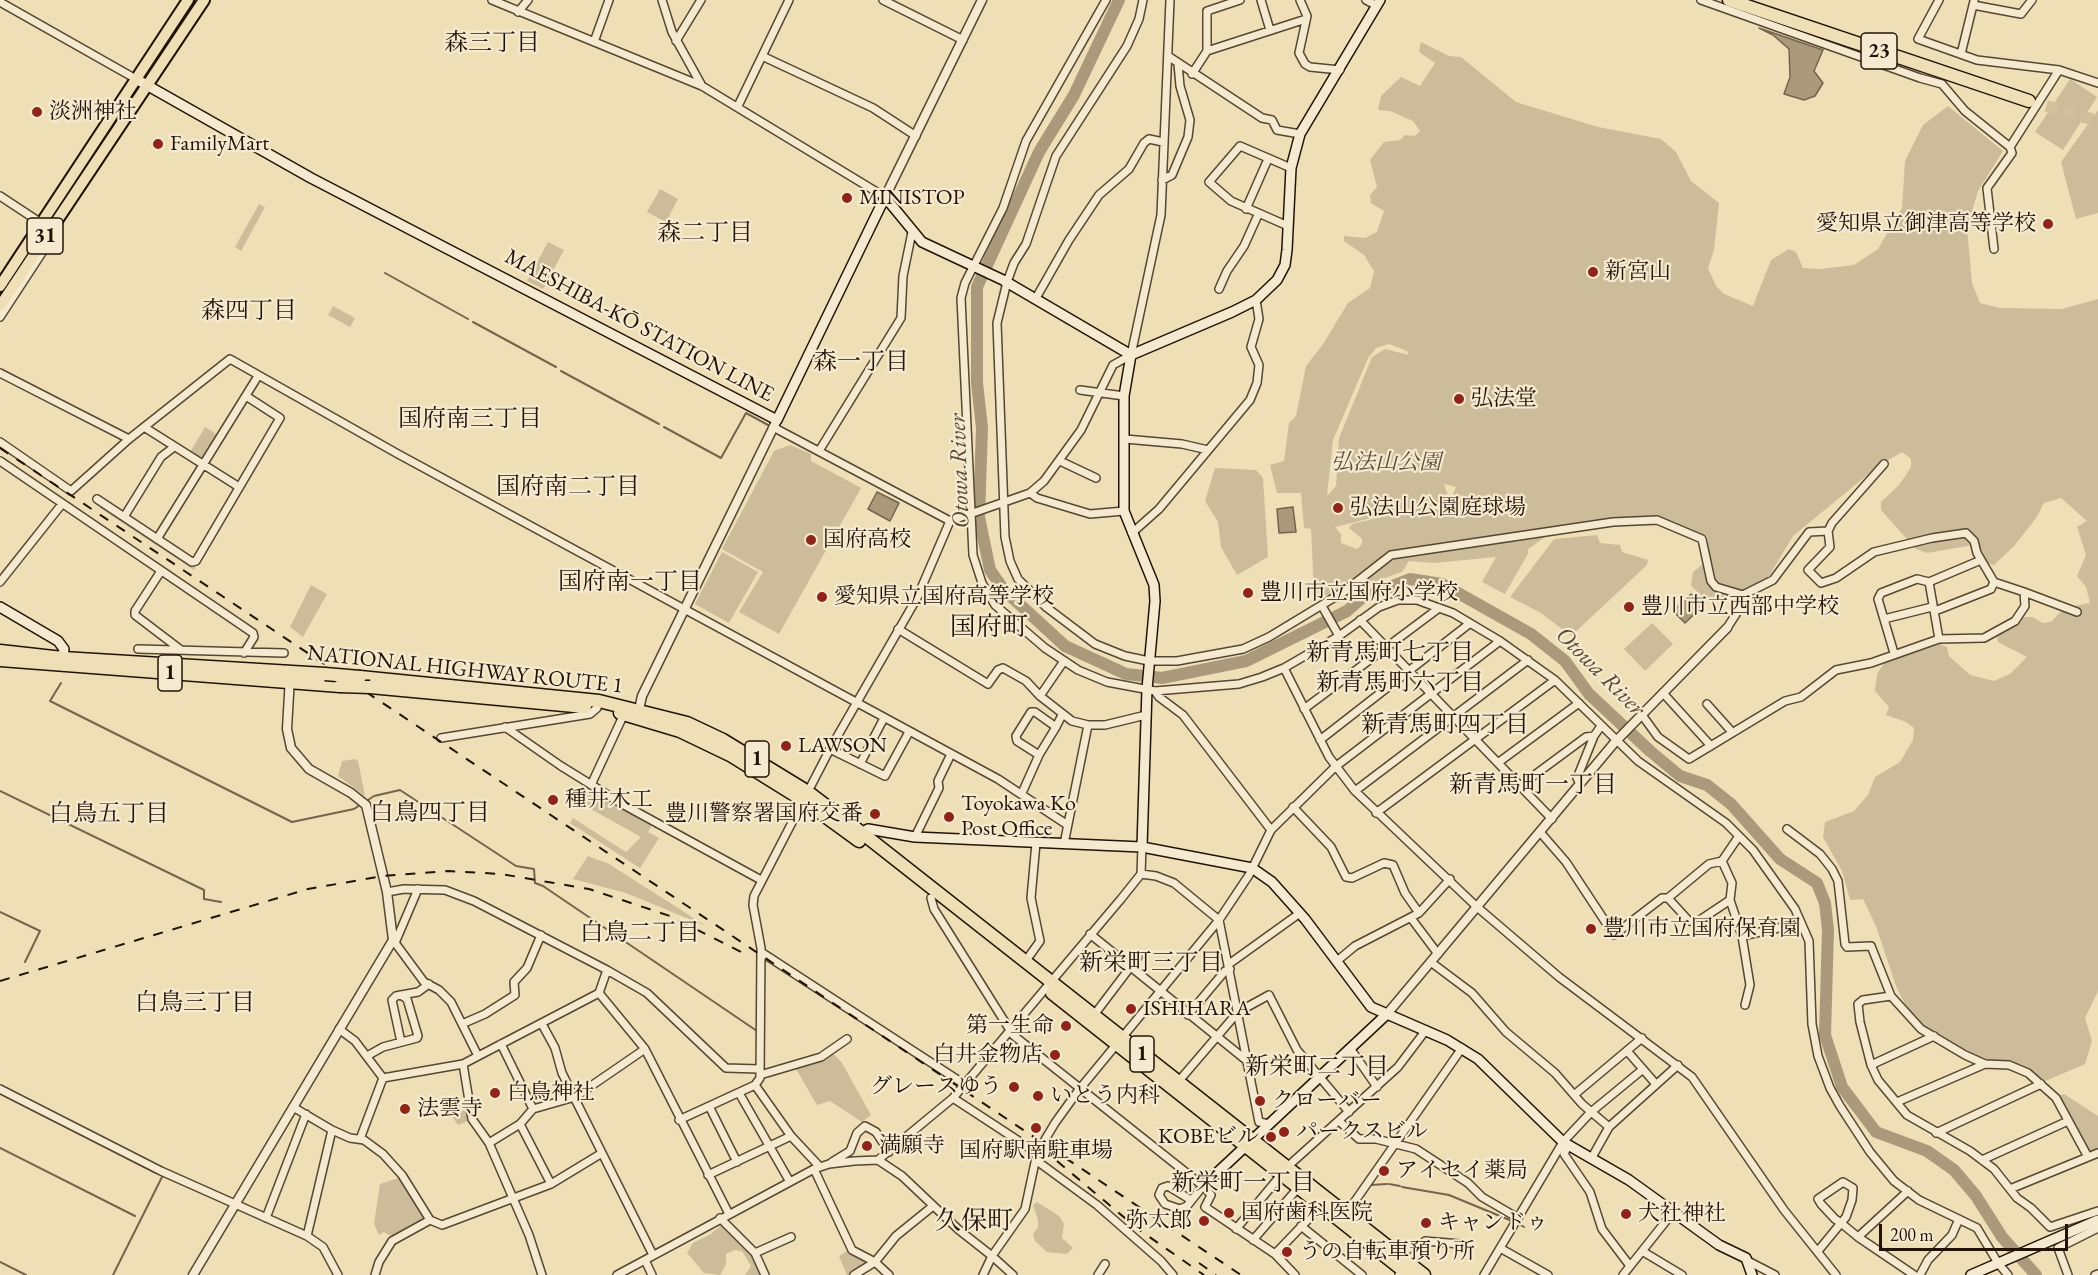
<!DOCTYPE html>
<meta charset="utf-8">
<style>
body{margin:0}
#map{position:relative;width:2098px;height:1275px;overflow:hidden;background:#efdfb7;font-family:"EB Garamond",serif}
canvas{display:block}
.scale{position:absolute;left:1879px;top:1224px;width:189px;height:27px;box-sizing:border-box;border:3px solid #231306;border-top:0;padding-left:8px;font-size:18px;line-height:21px;white-space:nowrap;color:#231306;-webkit-text-stroke:4px #f5ead0;paint-order:stroke}
</style>
<div id="map">
<canvas width="2098" height="1275"></canvas>
<div class="scale">200 m</div>
</div>
<script>
const g = document.querySelector('canvas').getContext('2d');
g.lineJoin = 'round';
function paint(path, color) {
  g.fillStyle = color;
  g.fill(path, 'evenodd');
}
function toPath(rows) {
  const path = new Path2D();
  for (const r of rows) {
    path.moveTo(r[0], r[1]);
    for (let i = 2; i < r.length; i += 2) path.lineTo(r[i], r[i + 1]);
  }
  return path;
}
function trace(path, color, width, dash) {
  g.strokeStyle = color;
  g.lineWidth = width;
  g.lineCap = dash ? 'butt' : 'round';
  g.setLineDash(dash || []);
  g.stroke(path);
}
function label(font, color, halo, rows, align = 'center') {
  g.font = font + ' "EB Garamond","Noto Serif JP",serif';
  g.lineWidth = 4.5;
  g.setLineDash([]);
  g.textBaseline = 'middle';
  g.strokeStyle = halo;
  g.fillStyle = color;
  for (const [text, x, y, turn = 0] of rows) {
    g.save();
    g.translate(x, y);
    g.rotate((+turn || 0) * Math.PI / 180);
    g.textAlign = isNaN(turn) ? turn : align;
    if (halo) g.strokeText(text, 0, 0);
    g.fillText(text, 0, 0);
    g.restore();
  }
}
const green = toPath([
 [1421,42,1449,56,1461,57,1516,102,1598,127,1661,139,1676,152,1691,181,1719,203,1714,250,1708,268,1716,286,1724,294,1753,306,1771,260,1789,249,1796,252,1803,268,1821,269,1854,265,1878,249,1902,208,1905,161,1923,125,1948,106,2003,151,1978,191,1967,228,1972,283,1980,303,2000,308,2062,309,2098,299,2098,991,2085,1018,2092,1041,2085,1064,2043,1082,2011,1062,1992,1062,1979,1057,1918,1022,1905,1004,1896,986,1876,926,1863,899,1850,900,1842,871,1823,837,1825,822,1854,811,1868,795,1875,777,1900,762,1913,740,1914,728,1906,722,1886,715,1889,707,1875,691,1877,674,1885,662,1940,644,1947,647,1949,656,1970,675,1994,681,2010,674,2027,657,1998,642,1997,636,2024,617,2032,617,2043,623,2051,622,2064,608,2090,603,2086,587,2077,576,2086,555,2077,527,2087,521,2061,498,2044,503,2036,518,2014,546,1994,565,1987,563,1979,544,1927,553,1916,549,1881,510,1881,502,1899,485,1911,467,1911,459,1902,452,1877,467,1793,536,1766,581,1711,604,1691,586,1693,572,1710,558,1707,536,1683,529,1676,522,1623,517,1562,525,1527,550,1529,552,1505,594,1482,582,1496,557,1434,563,1409,561,1402,572,1376,581,1338,603,1331,596,1314,593,1311,529,1304,528,1301,493,1277,493,1270,465,1284,461,1289,423,1296,416,1306,366,1323,344,1348,303,1370,288,1374,271,1364,255,1344,241,1344,236,1365,238,1377,232,1384,211,1371,203,1370,195,1377,187,1370,160,1384,142,1400,140,1405,135,1415,136,1420,131,1413,121,1390,111,1378,110,1381,96,1401,77,1420,86,1435,63,1419,52],
 [1389,344,1407,351,1409,355,1385,349,1372,357,1339,438,1336,486,1327,496,1333,440,1368,358,1376,348],
 [1444,484,1456,487,1446,510,1420,508,1352,524,1349,528,1362,539,1362,544,1357,549,1341,543,1341,534,1335,527,1421,506,1442,507,1449,498],
 [2070,79,2097,97,2063,150,2035,132],
 [2098,110,2098,213,2076,219,2061,162],
 [660,189,678,199,666,222,647,212],
 [259,204,265,207,241,251,235,247],
 [548,242,564,250,543,289,527,281],
 [333,306,355,318,350,327,328,315],
 [205,427,218,435,202,462,189,454],
 [790,445,811,454,811,461,861,488,779,634,739,612,763,572,722,549,774,451],
 [1215,468,1256,470,1263,478,1268,557,1237,575,1221,547,1218,522,1205,501],
 [103,505,196,567,194,570,100,508],
 [1597,535,1600,543,1620,545,1622,552,1648,560,1647,565,1571,636,1541,613,1510,597,1554,539],
 [722,552,758,572,729,623,695,604],
 [311,585,327,594,303,637,290,627],
 [1652,623,1673,644,1645,671,1624,649],
 [356,759,358,761,365,796,338,776,342,761],
 [591,789,653,823,648,832,659,838,640,868,570,823,573,818,626,852,641,837,582,804],
 [588,856,609,864,706,926,626,893,573,879],
 [833,1053,842,1063,871,1115,862,1122,830,1101,817,1105,796,1069,823,1060],
 [2064,1094,2098,1116,2098,1148,2089,1152,2059,1096],
 [466,1101,470,1120,458,1125,447,1109],
 [401,1177,427,1219,394,1238,384,1232,379,1235,374,1224,380,1184],
 [1037,1202,1059,1216,1064,1224,1062,1238,1073,1248,1067,1254,1047,1252,1035,1241,1033,1234,1038,1227,1038,1220,1033,1205],
 [724,1223,753,1253,763,1275,745,1275,751,1266,742,1251,735,1250,726,1254,726,1264,720,1275,704,1273,687,1253,693,1243,711,1234],
 [850,1249,873,1261,852,1275,847,1275,839,1256]
]);
const water = toPath([
 [1759,28,1823,50,1814,71,1823,83,1815,96,1804,100,1784,94,1790,77,1789,49,1773,35,1759,28],
 [877,492,899,503,890,521,868,509,877,492],
 [1293,507,1296,532,1279,533,1277,509,1293,507],
 [1691,594,1703,606,1685,623,1673,611,1691,594]
]);
const stream = toPath([
 [385,273,468,319],
 [473,322,556,367],
 [561,371,659,424],
 [664,427,721,458,746,413,768,425],
 [61,683,50,701,292,822,354,809,360,805],
 [0,791,204,890,204,899,221,902],
 [365,802,374,796,400,790,516,866,534,869,535,883,543,886,757,1031],
 [0,912,40,931,25,962],
 [0,1094,156,1173],
 [0,1148,135,1216],
 [1389,1184,1400,1186],
 [1370,1185,1387,1184],
 [1402,1187,1449,1195,1512,1221],
 [1519,1224,1524,1227],
 [0,1262,26,1275],
 [113,1275,162,1177]
]);
const river = toPath([
 [1119,0,1074,95,1039,152,977,287,977,383,982,428,979,517,990,570,1004,590,1065,646,1126,674,1162,678,1246,661,1347,611,1362,598,1410,579,1442,584,1531,634,1565,661,1589,694,1650,751,1680,776,1707,785,1731,804,1780,859,1817,883,1825,903,1828,930,1825,1035,1842,1087,1876,1132,1927,1151,1954,1170,1976,1196,2002,1237,2036,1275]
]);
const trunkTunnel = toPath([
 [2029,101,2098,121]
]);
const minor = toPath([
 [492,0,702,86,885,197],
 [662,0,672,32,702,86],
 [883,0,963,40],
 [1106,0,1026,141,1003,208,965,283,961,298,973,555,982,583,995,605,1045,648,1078,670,1107,682,1155,691,1239,684,1262,677,1284,668,1339,636,1379,607,1398,600,1417,600,1453,613,1500,641,1555,680,1638,761,1726,823,1753,850,1795,909,1809,941,1812,1024,1818,1056,1830,1088,1840,1106,1870,1152,1894,1181,1919,1200,1977,1228,1998,1263,2008,1275],
 [1143,0,1139,19,1127,46,1056,156,1026,244,1014,263,1007,282,997,323,1005,537,1010,561,1018,579,1046,607,1095,644,1125,656,1149,661,1177,661,1243,649,1269,637,1345,591,1391,555,1613,522,1657,520,1702,539,1711,581,1716,587,1743,595,1773,580,1809,532,1828,531],
 [1261,0,1270,30],
 [1300,0,1307,16,1299,53,1305,64,1310,67,1340,70],
 [1366,0,1377,6],
 [1701,0,1920,78,1942,84,1965,111,2010,147],
 [1939,0,1918,39,1977,60,2059,70,2098,83],
 [0,2,136,79],
 [1973,5,2021,14,2032,0],
 [518,12,528,0],
 [676,41,701,0],
 [594,42,609,0],
 [1207,51,1207,11,1240,0],
 [1961,54,1974,1],
 [762,56,873,108,916,136],
 [1168,56,1262,118,1272,120,1277,130,1300,134],
 [1192,74,1207,51,1306,19],
 [738,106,789,0],
 [1162,180,1172,175,1188,137,1190,120,1180,86,1178,64],
 [0,196,38,221],
 [1246,209,1268,159],
 [1288,226,1231,201,1209,182,1240,146,1291,168],
 [1994,249,1987,188,2012,153,2010,147,2059,70],
 [1219,289,1227,271,1244,246,1258,215],
 [1036,298,1069,240,1099,195,1129,169,1144,143,1149,139,1163,142],
 [0,317,49,242],
 [0,373,129,439],
 [1080,390,1124,396],
 [144,427,239,487],
 [773,427,950,521],
 [1125,439,1182,444,1208,450],
 [0,442,71,491,129,439,230,359,398,454,998,779,1066,824],
 [819,451,901,318,903,276,912,232],
 [0,461,253,633,254,637,244,653],
 [1060,461,1096,478],
 [1030,493,1037,498,1090,514,1124,511],
 [97,499,192,562,196,561,280,418,246,396],
 [124,517,161,457,174,447],
 [1132,533,1159,509,1250,400,1257,383,1259,365,1251,347,1259,319,1256,300],
 [157,539,258,376],
 [161,571,135,611,135,615,181,650],
 [0,582,62,504],
 [1929,582,1939,639],
 [2024,592,2077,612],
 [1322,606,1339,636],
 [1935,611,1991,589,1994,582],
 [1884,619,1932,607],
 [1360,620,1552,819],
 [1727,628,1738,611,1743,595],
 [898,629,988,684,998,670,1003,668,1026,681,1040,696,1072,721,1088,725,1105,725,1146,715],
 [138,649,284,653],
 [1894,653,1878,599,1881,593,1917,579,1929,582,1981,560],
 [1284,668,1329,757,1355,791,1477,907,1559,977,1692,1077,1784,1210,1836,1275],
 [1155,691,1159,697,1183,715,1271,830],
 [1663,693,1711,746],
 [1040,696,1064,661],
 [1707,704,1732,732],
 [1304,709,1439,608],
 [1642,715,1658,737,1689,759,1785,701,1801,697,1836,670,1871,663,1939,639,1984,638,2015,621,2025,606,2024,592,1994,582,1977,553,1974,541,1966,533,1932,538,1874,552,1836,578,1821,583,1808,570,1830,547,1828,531,1832,523,1884,464],
 [505,727,561,766,624,805,761,880],
 [1056,727,1035,712,1031,712,1016,736,1017,741,1039,755,1056,727,1062,715],
 [441,738,590,714,597,708],
 [1320,740,1469,624],
 [830,749,885,776,909,732],
 [1499,762,1579,703],
 [860,764,884,718],
 [1580,784,1577,778,1594,736,1601,726],
 [591,785,624,714],
 [1521,785,1586,737,1594,736],
 [1355,791,1528,660],
 [1022,793,1039,755],
 [1293,807,1331,847,1346,877,1352,878,1384,863,1393,865,1405,893,1419,913],
 [1376,813,1555,680],
 [1787,829,1820,854,1832,869,1838,881,1845,944,1847,947,1871,946,1891,996],
 [1540,832,1566,862,1614,935,1662,898,1668,898,1689,921,1697,922,1730,900,1742,936,1801,923],
 [915,837,939,788,938,781,951,754],
 [1064,844,1088,725],
 [1141,874,1156,876,1174,883,1219,920,1259,1122,1270,1124],
 [387,892,404,889,445,890,474,901,607,970,647,993,726,1068,759,1069],
 [931,898,934,909,1013,1035,1203,1186,1211,1195,1205,1207,1275,1254,1295,1275],
 [1668,898,1709,864,1722,861],
 [1730,900,1732,883,1722,861,1739,836],
 [1411,918,1438,954],
 [1090,934,1246,1060],
 [1742,936,1750,985,1745,1005],
 [393,940,424,982,439,990,451,1002,478,1056],
 [395,943,418,889],
 [761,952,964,1084],
 [1337,961,1355,946,1419,913,1450,879],
 [1025,962,1040,941,1031,898,1036,843],
 [1432,963,1472,993,1506,1032,1555,1073,1582,1104,1609,1127],
 [1229,964,1300,913],
 [599,993,645,1049,729,1214],
 [401,995,418,992,429,984],
 [1094,1015,1138,957],
 [1188,1015,1225,971,1230,969],
 [462,1024,485,1014,515,995,514,982,527,968,541,935],
 [542,1024,555,1048,562,1073,653,1255],
 [339,1029,355,1041,383,1078],
 [501,1044,533,1109,575,1097,645,1049],
 [1350,1048,1377,1087],
 [1628,1052,1655,1083],
 [367,1056,383,1047,417,1038,418,1036,407,999,401,995,396,996,392,1000,401,1042],
 [463,1064,472,1119,489,1143,529,1235,542,1275],
 [1871,1065,1934,1036],
 [760,1075,821,1057,847,1039],
 [383,1078,463,1064,599,993,607,970],
 [1178,1082,1238,1012,1269,995,1297,1050,1349,1112],
 [755,1085,791,1136,820,1167],
 [0,1089,161,1171,307,1236,323,1247,338,1275],
 [739,1093,790,1182],
 [1574,1095,1642,1038],
 [953,1098,1037,1153],
 [1897,1102,1985,1064],
 [293,1107,332,1130,350,1138,364,1140,383,1154,402,1175,430,1220,442,1225,551,1184,602,1153],
 [710,1108,737,1162],
 [679,1120,755,1085,760,1078,761,948,753,905,754,896,830,749,917,598,950,521,1030,493,1044,481,1081,430,1113,365,1131,355,1161,215,1170,0],
 [1339,1121,1359,1139,1376,1139,1416,1149,1468,1183,1482,1197,1518,1218],
 [520,1124,551,1184],
 [1936,1133,2041,1084],
 [360,1139,383,1078],
 [1563,1142,1566,1150,1564,1154,1590,1192,1602,1229,1630,1266],
 [489,1143,520,1124,533,1109],
 [2088,1157,2056,1098,2028,1073,2009,1065,1985,1064,1965,1055,1921,1029,1891,996,1863,1000,1858,1004,1860,1022,1871,1065,1878,1080,1907,1115,1970,1151,1994,1169,2017,1198,2031,1208,2050,1227,2098,1211],
 [1591,1159,1609,1127,1678,1065],
 [878,1160,953,1098,1121,899,1141,874,1142,847],
 [1982,1160,2068,1121],
 [1037,1161,1097,1205,1161,1261,1173,1275],
 [832,1162,850,1151,857,1133,865,1126,876,1132,889,1152],
 [1286,1168,1398,1067,1426,1030],
 [814,1169,852,1250,875,1262,889,1275],
 [708,1175,791,1136],
 [2010,1189,2098,1153],
 [1191,1200,1168,1186,1162,1188,1159,1195,1165,1204,1180,1209,1187,1206,1203,1186],
 [1346,1214,1462,1048],
 [266,1218,306,1114],
 [720,1218,755,1253,765,1275],
 [1301,1226,1362,1275],
 [1236,1229,1281,1175],
 [307,1236,332,1130],
 [1858,1237,1908,1191],
 [1253,1240,1298,1188],
 [1500,1248,1548,1275],
 [1642,1251,1682,1275],
 [1818,1251,1841,1223,1846,1217,1852,1200,1853,1188,1843,1182,1818,1199,1821,1204,1835,1219,1841,1223,1858,1237,1914,1275],
 [755,1253,791,1237],
 [1275,1254,1321,1206],
 [645,1260,652,1275],
 [1748,1261,1775,1275],
 [375,1275,379,1262,392,1241,430,1220],
 [617,1275,814,1169,829,1164,854,1161,878,1160,902,1176,959,1230,992,1256,1025,1209,1037,1153,1055,1123,1078,1091,1219,920,1249,875,1271,830,1335,767,1500,641],
 [854,1275,875,1262,896,1236,933,1206],
 [983,1275,992,1256,1013,1275],
 [1098,1275,1105,1264],
 [1399,1275,1425,1241,1460,1244],
 [1484,1275,1563,1142,1591,1112,1642,1070],
 [1623,1275,1674,1211],
 [1920,1275,1928,1260,1952,1235,1959,1219],
 [2068,1275,2058,1248,2098,1228],
 [2095,1275,2098,1274]
]);
const tertiary = toPath([
 [885,197,982,0],
 [638,714,642,696,777,420],
 [1387,1014,1615,742,1727,628],
 [193,1275,393,940,387,892,366,805,351,793,309,769,291,748,287,729,290,677]
]);
const secondary = toPath([
 [136,79,311,178,777,420,885,197,922,242,1003,280,1131,355],
 [1131,355,1124,396,1124,511,1154,585,1155,601,1147,689,1142,847],
 [1131,355,1232,312,1256,300,1277,280,1285,265,1287,250,1291,168,1300,134,1380,0],
 [0,607,58,641,64,649,62,662],
 [858,836,868,829,915,837,1142,847,1252,868,1272,882,1305,919,1371,1007,1447,1040,1478,1059,1563,1142,1629,1180,1719,1245,1746,1258,1752,1275],
 [1203,1186,1387,1014],
 [1971,1275,2098,1220]
]);
const primary = toPath([
 [0,286,188,0],
 [0,306,204,0]
]);
const trunk = toPath([
 [1729,0,2029,101],
 [0,651,63,658,325,674],
 [0,660,340,686],
 [360,677,599,701,687,723,723,740,808,792,862,833,1424,1275],
 [370,687,585,707],
 [620,713,680,731,730,755,804,801,859,841],
 [1052,993,1409,1275]
]);
const rail = toPath([
 [0,448,1241,1275],
 [0,981,308,889,383,876,448,871,501,874,589,889,670,916,747,955],
 [1057,1161,1138,1229,1204,1275],
 [1199,1263,1216,1275]
]);
const trunkBridge = toPath([
 [325,674,360,677],
 [340,686,370,687]
]);
const markers = [
 [37,112,6,"#8f2418"],
 [158,144,6,"#8f2418"],
 [847,198,6,"#8f2418"],
 [2048,224,6,"#8f2418"],
 [1593,272,6,"#8f2418"],
 [1459,399,6,"#8f2418"],
 [1338,508,6,"#8f2418"],
 [811,540,6,"#8f2418"],
 [1248,593,6,"#8f2418"],
 [822,597,6,"#8f2418"],
 [1629,607,6,"#8f2418"],
 [786,746,6,"#8f2418"],
 [553,800,6,"#8f2418"],
 [875,814,6,"#8f2418"],
 [949,817,6,"#8f2418"],
 [1591,929,6,"#8f2418"],
 [1131,1009,6,"#8f2418"],
 [1066,1026,6,"#8f2418"],
 [1055,1055,6,"#8f2418"],
 [1014,1087,6,"#8f2418"],
 [495,1093,6,"#8f2418"],
 [1038,1096,6,"#8f2418"],
 [1260,1101,6,"#8f2418"],
 [405,1109,6,"#8f2418"],
 [1036,1128,6,"#8f2418"],
 [1284,1132,6,"#8f2418"],
 [1271,1137,6,"#8f2418"],
 [867,1146,6,"#8f2418"],
 [1384,1171,6,"#8f2418"],
 [1229,1213,6,"#8f2418"],
 [1626,1214,6,"#8f2418"],
 [1204,1221,6,"#8f2418"],
 [1426,1223,6,"#8f2418"],
 [1287,1252,6,"#8f2418"]
];
const shields = [
 [1879,51,36],
 [45,236,36],
 [170,673,24],
 [757,759,24],
 [1142,1054,24]
];
const shieldNames = [
 ["23",1879,51],
 ["31",45,236],
 ["1",170,673],
 ["1",757,759],
 ["1",1142,1054]
];
const poiNames = [
 ["淡洲神社",49,112],
 ["FamilyMart",170,144],
 ["MINISTOP",859,198],
 ["愛知県立御津高等学校",2036,224,"right"],
 ["新宮山",1605,272],
 ["弘法堂",1471,399],
 ["弘法山公園庭球場",1350,508],
 ["国府高校",823,540],
 ["豊川市立国府小学校",1260,593],
 ["愛知県立国府高等学校",834,597],
 ["豊川市立西部中学校",1641,607],
 ["LAWSON",798,746],
 ["種井木工",565,800],
 ["Toyokawa Ko",961,804],
 ["Post Office",961,829],
 ["豊川警察署国府交番",863,814,"right"],
 ["豊川市立国府保育園",1603,929],
 ["ISHIHARA",1143,1009],
 ["第一生命",1054,1026,"right"],
 ["白井金物店",1043,1055,"right"],
 ["グレースゆう",1002,1087,"right"],
 ["白鳥神社",507,1093],
 ["いとう内科",1050,1096],
 ["クローバー",1272,1101],
 ["法雲寺",417,1109],
 ["パークスビル",1296,1132],
 ["KOBEビル",1259,1137,"right"],
 ["満願寺",879,1146],
 ["国府駅南駐車場",1036,1151,"center"],
 ["アイセイ薬局",1396,1171],
 ["国府歯科医院",1241,1213],
 ["大社神社",1638,1214],
 ["弥太郎",1192,1221,"right"],
 ["キャンドゥ",1438,1223],
 ["うの自転車預り所",1299,1252]
];
const streetNames = [
 ["MAESHIBA-KŌ STATION LINE",639,326,28],
 ["NATIONAL HIGHWAY ROUTE 1",465,670,6]
];
const parkNames = [
 ["弘法山公園",1386,463]
];
const neighbourhoodNames = [
 ["森三丁目",492,43],
 ["森二丁目",705,233],
 ["森四丁目",249,311],
 ["森一丁目",861,362],
 ["国府南三丁目",470,419],
 ["国府南二丁目",568,487],
 ["国府南一丁目",630,582],
 ["新青馬町七丁目",1390,653],
 ["新青馬町六丁目",1400,683],
 ["新青馬町四丁目",1445,725],
 ["新青馬町一丁目",1533,785],
 ["白鳥四丁目",430,813],
 ["白鳥五丁目",109,814],
 ["白鳥二丁目",640,933],
 ["新栄町三丁目",1151,963],
 ["白鳥三丁目",195,1003],
 ["新栄町二丁目",1317,1067],
 ["新栄町一丁目",1243,1183]
];
const waterNames = [
 ["Otowa River",960,471,-92],
 ["Otowa River",1600,672,45]
];
const quarterNames = [
 ["国府町",989,628],
 ["久保町",974,1222]
];
paint(green, '#ccbc99');
paint(water, '#aa9a7b');
trace(water, '#74644c', 1.5);
trace(stream, '#74644c', 2);
trace(river, '#aa9a7b', 12);
trace(trunkTunnel, '#d0c09c', 12, [12, 6]);
trace(minor, '#564632', 10);
trace(tertiary, '#564632', 11);
trace(secondary, '#231306', 12);
trace(primary, '#231306', 14);
trace(trunk, '#231306', 15);
trace(minor, '#f5ead0', 7);
trace(tertiary, '#f5ead0', 8);
trace(secondary, '#f5ead0', 9);
trace(primary, '#efdfb7', 10);
trace(trunk, '#efdfb7', 12);
trace(rail, '#231306', 2, [10, 10]);
trace(trunkBridge, '#231306', 15, []);
trace(trunkBridge, '#efdfb7', 12);
for (const [x, y, r, color] of markers) {
  const dot = new Path2D();
  dot.arc(x, y, r, 0, 2 * Math.PI);
  g.fillStyle = color;
  g.fill(dot);
  trace(dot, '#f5ead0', 2);
}
for (const [x, y, w] of shields) {
  const box = new Path2D();
  box.roundRect(x - w / 2, y - 18, w, 36, 4.5);
  g.fillStyle = '#f5ead0';
  g.fill(box);
  trace(box, '#231306', 1.5);
}
label('bold 21px', '#231306', null, shieldNames);
label('22px', '#231306', '#f5ead0', poiNames, 'left');
label('22px', '#231306', '#f5ead0', streetNames);
label('italic 22px', '#5e4e39', '#f5ead0', parkNames);
label('24px', '#231306', '#f5ead0', neighbourhoodNames);
label('italic 24px', '#594935', '#f5ead0', waterNames);
label('26px', '#231306', '#f5ead0', quarterNames);
</script>
